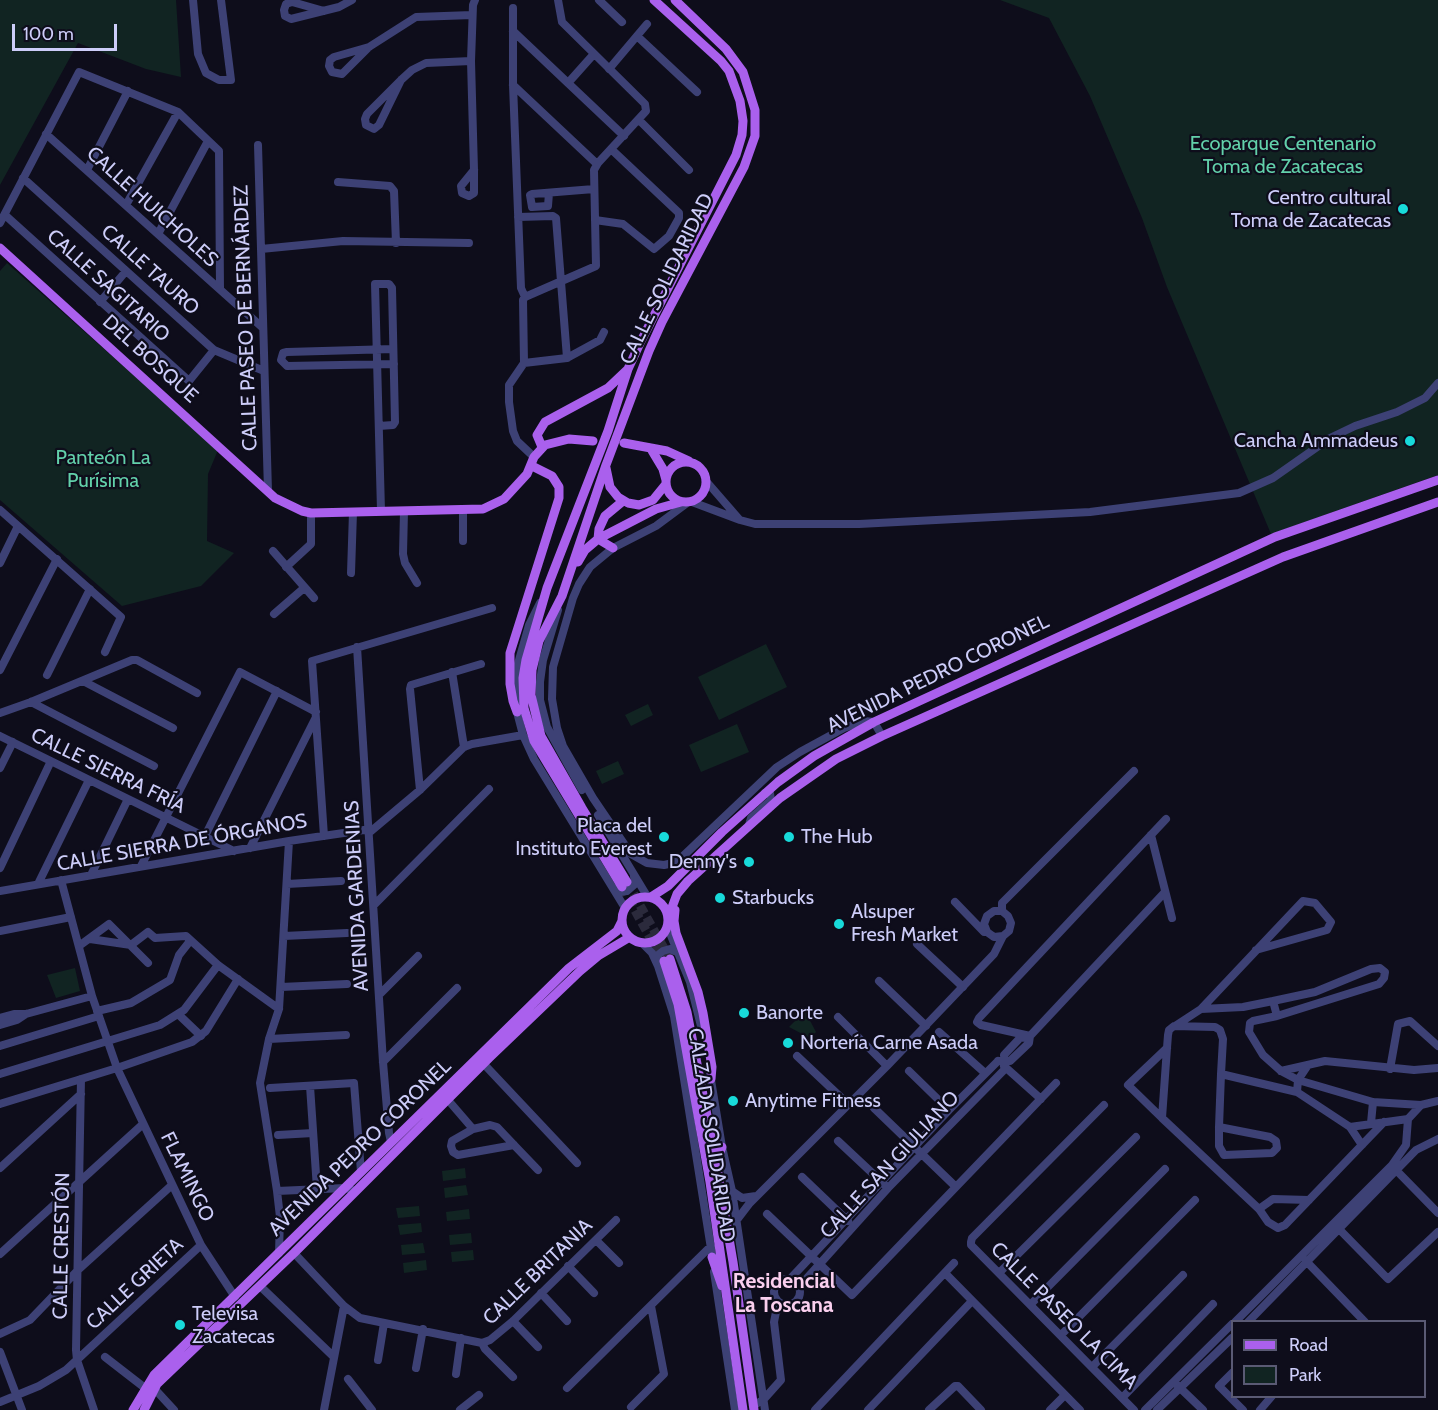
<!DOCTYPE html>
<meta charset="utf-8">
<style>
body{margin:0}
#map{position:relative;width:1438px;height:1410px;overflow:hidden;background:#0e0d1b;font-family:Cabin,sans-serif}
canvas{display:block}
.legend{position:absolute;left:1231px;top:1320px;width:195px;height:78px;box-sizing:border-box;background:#0e0d1b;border:2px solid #5a5a74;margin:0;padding:8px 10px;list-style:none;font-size:18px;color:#cdcdf9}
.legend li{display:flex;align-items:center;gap:12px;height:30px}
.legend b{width:30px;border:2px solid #5a5a74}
.scale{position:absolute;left:12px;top:24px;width:105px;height:27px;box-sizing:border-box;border:3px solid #cdcdf9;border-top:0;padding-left:8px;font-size:18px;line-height:21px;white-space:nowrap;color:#cdcdf9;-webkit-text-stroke:4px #0e0d1b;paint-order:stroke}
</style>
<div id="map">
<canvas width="1438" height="1410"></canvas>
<ul class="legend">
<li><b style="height:8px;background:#aa60ed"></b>Road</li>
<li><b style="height:16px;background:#112422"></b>Park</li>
</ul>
<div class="scale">100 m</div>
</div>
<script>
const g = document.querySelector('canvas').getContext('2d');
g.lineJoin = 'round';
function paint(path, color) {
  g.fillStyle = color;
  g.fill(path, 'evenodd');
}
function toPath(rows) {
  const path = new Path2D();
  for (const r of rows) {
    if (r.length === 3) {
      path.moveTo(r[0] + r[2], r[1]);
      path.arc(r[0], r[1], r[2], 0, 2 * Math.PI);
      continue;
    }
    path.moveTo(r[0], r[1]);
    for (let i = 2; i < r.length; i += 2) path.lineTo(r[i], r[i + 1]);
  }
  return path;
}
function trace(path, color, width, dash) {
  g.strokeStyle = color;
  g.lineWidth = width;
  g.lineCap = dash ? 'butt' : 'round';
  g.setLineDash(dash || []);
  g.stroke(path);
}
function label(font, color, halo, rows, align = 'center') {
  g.font = font + ' Cabin,sans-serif';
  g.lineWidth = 4.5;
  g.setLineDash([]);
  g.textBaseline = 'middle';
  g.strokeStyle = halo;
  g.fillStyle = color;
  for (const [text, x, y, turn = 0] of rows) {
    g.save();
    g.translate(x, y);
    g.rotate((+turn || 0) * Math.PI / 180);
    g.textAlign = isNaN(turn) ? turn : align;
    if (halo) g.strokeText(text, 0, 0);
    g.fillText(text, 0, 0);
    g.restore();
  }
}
const green = toPath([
 [0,0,176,0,181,77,146,69,78,43,0,185],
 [1000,0,1438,0,1438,475,1271,534,1167,287,1142,218,1090,96,1049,18],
 [7,263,218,450,208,474,207,541,234,553,201,586,122,606,0,500,0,271],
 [766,644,787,687,719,720,698,677],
 [648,704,653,715,631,726,625,715],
 [737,724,749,752,701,772,689,745],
 [618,761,624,774,602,784,596,771],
 [75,968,80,991,56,998,47,975],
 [805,1011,816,1032,810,1038,789,1027],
 [465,1168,466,1178,443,1181,442,1171],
 [466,1185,468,1195,445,1198,444,1188],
 [419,1206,420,1216,398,1218,396,1208],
 [469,1209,470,1219,447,1221,446,1212],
 [421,1223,422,1232,400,1235,398,1225],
 [471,1233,472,1243,450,1245,449,1235],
 [423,1243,425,1253,402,1255,401,1245],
 [473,1250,474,1260,452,1262,451,1252],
 [426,1260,427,1270,404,1273,403,1263]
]);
const majorTunnel = toPath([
 [627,882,670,959],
 [622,887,663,961]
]);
const minor = toPath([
 [193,0,198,54,206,73,219,80,231,80,221,0],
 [599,0,622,22],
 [513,8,513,85,521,288,525,297],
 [324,11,292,2,286,4,284,10,285,16,291,19,339,7,352,0],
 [513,31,624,136],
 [637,36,697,92],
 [369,47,334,57,330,60,329,66,332,72,342,74,369,47,416,17,472,15],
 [609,69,647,24],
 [401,80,379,125,374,129,366,125,365,119,367,114,401,80,412,70,426,63,471,61],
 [568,83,593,55],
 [513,85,597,164],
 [639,120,689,170],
 [46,134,263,328],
 [258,145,268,491],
 [87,170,128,91],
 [474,170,461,186,462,193,469,196,474,193,474,170,471,61,473,5,475,0],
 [23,178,214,350,264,371],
 [338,182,390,186,394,191,396,243],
 [549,193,548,206,532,207,530,195,532,194,594,189],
 [126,205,178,112],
 [5,215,189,381,214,350],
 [518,217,553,216,556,218,567,358],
 [595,220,623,224,654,249,669,236,679,218,679,213,611,149],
 [0,223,79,72,178,112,219,151,220,289],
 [158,234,208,141],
 [261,249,343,241,469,243],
 [100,302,126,271],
 [393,349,287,352,283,353,281,360,287,366,394,364],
 [524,363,567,358,600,340,604,332],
 [379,426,393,425,395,422,392,288,389,284,375,284,381,511],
 [534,457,517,441,513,431,509,402,509,385,524,363,523,300,525,297,596,266,594,170,598,163,646,111,645,104,562,22,558,0],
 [706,481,739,519],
 [692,502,740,520,755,524,859,524,1090,512,1239,493,1273,478,1330,438,1355,426,1397,412,1425,398,1438,383],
 [687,503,656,526,613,548,590,567,579,584,573,598,553,667,552,699,557,728,563,746,593,798,631,854,647,863,664,865,673,863,680,859,777,767,800,752,844,728,864,721,874,722,882,736],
 [463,509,463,541],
 [0,510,121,617,105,652],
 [404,511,403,554,405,563,417,583],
 [273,551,314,598],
 [0,563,18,526],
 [286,567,311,544,311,513],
 [351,573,353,512],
 [540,603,529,625,517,667,515,684,517,712,523,735,534,759,625,908],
 [558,610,543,660,540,682,540,700,547,727,582,790],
 [274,614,304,588],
 [357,647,383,1062,389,1133,391,1142],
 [0,670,57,559],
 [452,672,464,747],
 [47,675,90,589],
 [83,681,173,728],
 [31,702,154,766],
 [0,713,31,702,132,660,137,660,197,693],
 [0,736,234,851],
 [0,768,13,742],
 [420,790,410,689,411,685,481,664],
 [598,815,647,896],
 [749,825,751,818,771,800,770,793,765,793],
 [370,832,420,790,464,747,472,744,523,735],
 [1151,835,1172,918],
 [205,836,277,691],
 [324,836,312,661,492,608],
 [250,848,315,719],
 [141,866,240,672,316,712],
 [0,868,51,761],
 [91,875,128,799],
 [61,880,92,996,117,1068,201,1245,235,1297],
 [38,884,89,780],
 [287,884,341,881],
 [614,888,619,892,627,891,635,884,634,876],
 [0,891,289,841,364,830,370,832],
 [955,902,984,932,987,932],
 [374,905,489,789],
 [1002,911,1002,903,1134,771],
 [1002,911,994,911,987,916,984,924,987,932,994,937,1003,936],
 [667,926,690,982,702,1030],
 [0,931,71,917],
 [284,936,347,933],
 [90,939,131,945,148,932,155,938,186,936,218,965,279,1009],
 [642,943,652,953,658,966,674,1016,713,1261],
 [917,944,963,987],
 [79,946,109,924,148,963],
 [657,963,658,955,663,951,670,949,677,952],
 [879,981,926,1026],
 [281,987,347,984],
 [379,995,418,956],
 [1273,1001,1315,992,1371,969,1380,968,1385,972,1384,978,1379,984,1277,1016],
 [1201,1009,1303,901,1315,903,1331,922,1327,930,1256,950],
 [97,1011,131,1003,170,980,179,955,190,941],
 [178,1014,201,1036],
 [838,1017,887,1066],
 [0,1018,14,1014,26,1014,92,996],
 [0,1025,17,1020,26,1014],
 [1175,1026,1201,1009,1243,1007,1273,1001,1277,1016,1253,1021,1250,1023,1249,1032,1263,1055,1281,1071,1298,1080,1373,1102,1421,1105],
 [939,1032,985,1073],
 [1030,1036,981,1025,977,1022,979,1018,1166,819],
 [269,1039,346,1035],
 [0,1046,99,1016],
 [1167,1048,1128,1085,1162,1118,1167,1048,1168,1035,1169,1030,1174,1026,1215,1027,1220,1030,1223,1039,1221,1074,1297,1092,1350,1127,1408,1119],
 [797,1056,849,1105],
 [481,1061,577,1163],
 [998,1061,1010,1061,1029,1043,1030,1036,1165,892],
 [383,1062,457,988],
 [1005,1063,1004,1055,1020,1038,1027,1037],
 [1004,1066,1041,1099],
 [1390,1069,1398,1024,1410,1021,1438,1046],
 [909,1071,949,1110],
 [1281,1071,1325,1061,1414,1070,1438,1068],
 [0,1074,160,1025,184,1010,218,965],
 [710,1074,722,1147,732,1191,765,1410],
 [81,1079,76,1350,77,1360,94,1410],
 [310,1086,317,1189],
 [270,1088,354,1083,361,1172],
 [1297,1092,1298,1080,1308,1065],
 [448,1100,473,1129],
 [0,1104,117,1068,192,1042,206,1031,238,979],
 [1104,1105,972,1238,971,1242,971,1245,1134,1410],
 [874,1108,956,1187],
 [1162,1118,1259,1209],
 [1371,1123,1373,1102],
 [1219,1127,1270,1137,1276,1141,1277,1148,1272,1153,1224,1155,1219,1146,1219,1127,1221,1074],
 [1350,1127,1362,1145],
 [278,1135,313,1133],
 [838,1141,885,1185],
 [514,1145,458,1155,453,1152,451,1146,452,1141,473,1129,490,1125,497,1127,514,1145,538,1170],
 [0,1168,81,1094],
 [1395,1169,1438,1213],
 [802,1177,848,1221],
 [277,1191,345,1188,356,1191],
 [732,1191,742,1198,756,1196],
 [1309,1200,1273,1199,1259,1209,1268,1222,1278,1228,1285,1225,1309,1200,1384,1122],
 [767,1214,852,1295,1056,1083],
 [736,1221,749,1204,887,1066,994,954,1003,936,1009,931,1011,923,1008,916,1002,911],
 [1338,1228,1388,1279,1438,1232],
 [596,1240,619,1263],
 [279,1253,280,1217,277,1191,260,1083,269,1039,279,1009,289,841],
 [294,1253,344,1306,360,1318,482,1343,490,1340,513,1321,616,1220],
 [0,1254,143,1124],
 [1306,1261,1365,1322],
 [568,1266,594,1293],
 [714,1272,735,1410],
 [945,1273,1080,1410],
 [999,1273,1136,1137],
 [787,1292,13],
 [790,1279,949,1110,998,1061],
 [742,1280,776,1284],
 [260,1286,334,1357],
 [799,1287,888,1188,1006,1068],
 [541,1293,567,1321],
 [1031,1304,1165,1169],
 [513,1321,538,1347],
 [1235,1322,1392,1165,1406,1145,1408,1119,1421,1105,1438,1101],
 [1248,1322,1416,1150,1438,1139],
 [0,1334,30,1320,79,1269,172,1185],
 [1061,1335,1195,1200],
 [482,1343,485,1349,513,1377],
 [0,1352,22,1410],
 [105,1357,145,1388],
 [378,1360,384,1323],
 [1092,1367,1183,1275],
 [416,1368,423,1329],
 [1232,1373,1219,1386,1243,1410],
 [456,1374,461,1338],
 [348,1379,372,1410],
 [151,1385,174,1410],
 [1177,1385,1203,1410],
 [567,1388,711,1246],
 [1122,1398,1213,1304],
 [0,1402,39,1386,66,1370,201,1245],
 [753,1406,764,1399,781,1380,774,1322,776,1312,783,1305],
 [631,1407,664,1374,651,1306],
 [324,1410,344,1306],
 [460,1410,479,1395],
 [815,1410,954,1263],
 [868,1410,972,1301],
 [929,1410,955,1386,958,1386,981,1410],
 [1050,1410,1065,1395],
 [1145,1410,1232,1324],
 [1157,1410,1232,1338],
 [1260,1410,1272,1396]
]);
const major = toPath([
 [0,248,275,498,302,511,311,513,483,509,504,499,527,474,534,457,545,445,569,439,593,441],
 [624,443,667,451,689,461],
 [542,447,537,435,545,422,608,388,627,370],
 [651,449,663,469,666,480],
 [686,482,20],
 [606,468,610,487,618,497,628,503,639,505,653,500,666,484],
 [613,548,598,539,599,529,605,516,623,501],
 [578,562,585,550,598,539,656,509,681,502],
 [517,712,513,701,510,684,510,653,559,498,559,487,552,476,532,466],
 [627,882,582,808,541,736,531,695,532,670,539,641,562,596,606,465,649,351,662,322,744,167,755,136,755,110,743,72,726,49,675,0],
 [622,887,534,741,524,708,523,678,526,660,547,588,608,431,628,369,640,343,736,155,742,135,743,121,740,101,729,71,721,61,654,0],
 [651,897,668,886,722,832,778,782,814,756,874,722,1275,537,1438,480],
 [645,920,23],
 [675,910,674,921,676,933,698,992,703,1013,712,1067,711,1079],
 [668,918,677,894,688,881,780,798,836,759,882,736,1283,557,1438,502],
 [670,959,687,1012,716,1162,733,1262,754,1410],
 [664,961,678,1004,710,1182,743,1410],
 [716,1162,722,1147],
 [712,1257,722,1286],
 [133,1410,154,1375,569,968,617,931,622,921],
 [144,1410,157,1384,294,1253,489,1058,580,971,598,956,630,937]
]);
const markers = [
 [1403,209,6,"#18dada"],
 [1410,441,6,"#18dada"],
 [664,837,6,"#18dada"],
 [789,837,6,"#18dada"],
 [749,862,6,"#18dada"],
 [720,898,6,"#18dada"],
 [839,924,6,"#18dada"],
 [744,1013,6,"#18dada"],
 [788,1043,6,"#18dada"],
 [733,1101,6,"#18dada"],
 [180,1325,6,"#18dada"]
];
const parkNames = [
 ["Ecoparque Centenario",1283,144],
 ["Toma de Zacatecas",1283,167],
 ["Panteón La",103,458],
 ["Purísima",103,481]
];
const poiNames = [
 ["Centro cultural",1391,198,"right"],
 ["Toma de Zacatecas",1391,221,"right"],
 ["Cancha Ammadeus",1398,441,"right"],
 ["Placa del",652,826,"right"],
 ["Instituto Everest",652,849,"right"],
 ["The Hub",801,837],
 ["Denny's",737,862,"right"],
 ["Starbucks",732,898],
 ["Alsuper",851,912],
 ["Fresh Market",851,935],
 ["Banorte",756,1013],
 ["Nortería Carne Asada",800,1043],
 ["Anytime Fitness",745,1101],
 ["Televisa",192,1314],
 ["Zacatecas",192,1337]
];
const streetNames = [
 ["CALLE HUICHOLES",152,207,42],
 ["CALLE TAURO",150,270,42],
 ["CALLE SOLIDARIDAD",667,279,-64],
 ["CALLE SAGITARIO",108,286,42],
 ["CALLE PASEO DE BERNÁRDEZ",246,318,-92],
 ["DEL BOSQUE",150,359,42],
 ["AVENIDA PEDRO CORONEL",938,674,-26],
 ["CALLE SIERRA FRÍA",108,771,26],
 ["CALLE SIERRA DE ÓRGANOS",182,843,-10],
 ["AVENIDA GARDENIAS",357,896,-93],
 ["CALZADA SOLIDARIDAD",711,1135,81],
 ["AVENIDA PEDRO CORONEL",360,1148,-44],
 ["CALLE SAN GIULIANO",890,1165,-47],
 ["FLAMINGO",187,1177,64],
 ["CALLE CRESTÓN",62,1246,-89],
 ["CALLE BRITANIA",538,1272,-44],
 ["CALLE GRIETA",135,1284,-43],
 ["CALLE PASEO LA CIMA",1064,1316,45]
];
const neighbourhoodNames = [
 ["Residencial",784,1282],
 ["La Toscana",784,1306]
];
paint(green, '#112422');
trace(majorTunnel, '#2b2a3c', 9, [9, 4.5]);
trace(minor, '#3d4175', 8);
trace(major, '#aa60ed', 9);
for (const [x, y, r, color] of markers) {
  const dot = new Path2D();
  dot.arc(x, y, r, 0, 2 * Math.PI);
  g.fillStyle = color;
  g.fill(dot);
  trace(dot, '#0e0d1b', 2);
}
label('20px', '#62d0aa', '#0e0d1b', parkNames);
label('20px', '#cdcdf9', '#0e0d1b', poiNames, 'left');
label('20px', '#cdcdf9', '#0e0d1b', streetNames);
label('bold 21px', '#facfee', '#0e0d1b', neighbourhoodNames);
</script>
